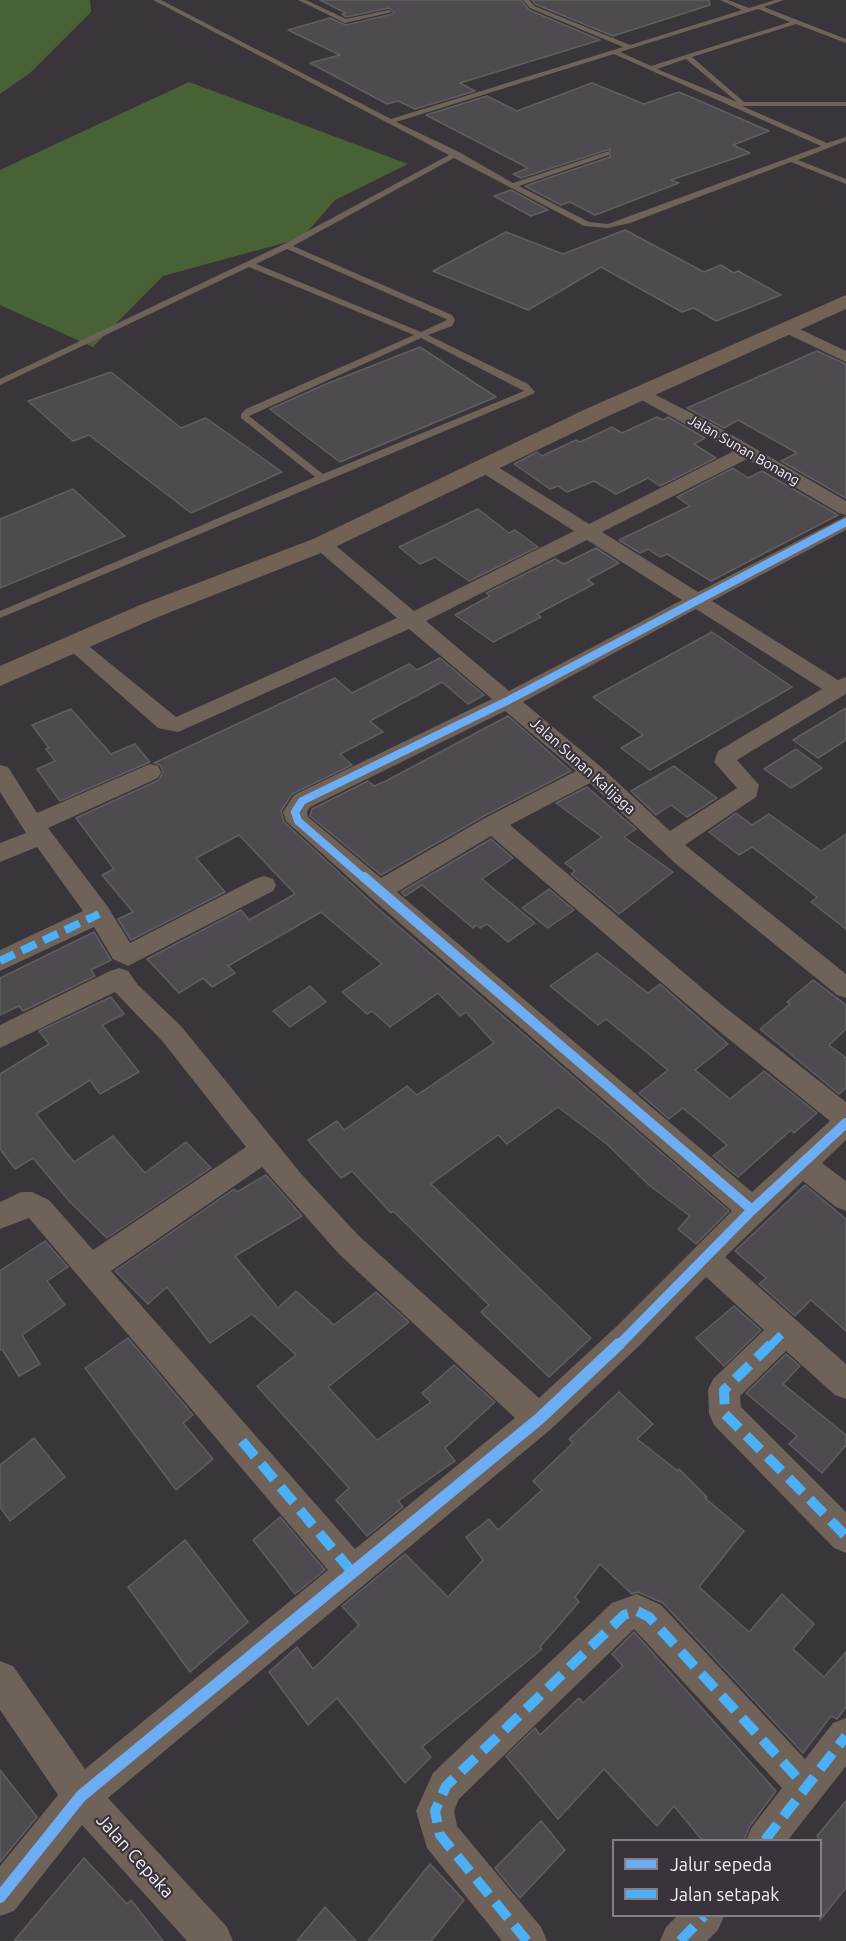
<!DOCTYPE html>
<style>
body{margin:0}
#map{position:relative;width:846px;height:1941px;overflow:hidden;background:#39353a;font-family:Ubuntu,sans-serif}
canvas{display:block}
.legend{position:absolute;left:612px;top:1839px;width:210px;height:78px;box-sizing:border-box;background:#3a333c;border:2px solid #847e86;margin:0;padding:8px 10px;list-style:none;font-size:18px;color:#f4eff5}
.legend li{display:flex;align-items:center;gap:12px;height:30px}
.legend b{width:30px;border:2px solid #847e86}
</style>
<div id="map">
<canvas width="846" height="1941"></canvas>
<ul class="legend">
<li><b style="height:8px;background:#6dadf4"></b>Jalur sepeda</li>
<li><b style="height:8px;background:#4cb0f7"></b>Jalan setapak</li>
</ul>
</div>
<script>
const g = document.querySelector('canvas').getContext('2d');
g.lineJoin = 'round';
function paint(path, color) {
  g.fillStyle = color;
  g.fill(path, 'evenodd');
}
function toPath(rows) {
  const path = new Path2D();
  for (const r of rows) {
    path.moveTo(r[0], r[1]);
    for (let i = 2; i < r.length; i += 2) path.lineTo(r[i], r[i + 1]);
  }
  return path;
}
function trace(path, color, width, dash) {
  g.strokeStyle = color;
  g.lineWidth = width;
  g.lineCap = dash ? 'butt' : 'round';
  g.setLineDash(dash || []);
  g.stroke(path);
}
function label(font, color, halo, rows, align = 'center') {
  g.font = font + ' Ubuntu,sans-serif';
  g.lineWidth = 4.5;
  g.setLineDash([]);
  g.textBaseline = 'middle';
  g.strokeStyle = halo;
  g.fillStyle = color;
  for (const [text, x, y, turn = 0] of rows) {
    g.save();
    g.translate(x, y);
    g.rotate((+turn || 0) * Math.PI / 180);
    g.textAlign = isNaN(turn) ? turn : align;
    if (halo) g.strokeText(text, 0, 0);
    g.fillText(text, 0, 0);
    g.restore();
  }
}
const green = toPath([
 [0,0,90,0,91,12,30,73,0,94],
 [189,82,408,164,335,200,302,238,163,276,93,347,0,305,0,170]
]);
const building = toPath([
 [320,0,521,0,529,10,600,40,460,83,475,91,415,109,398,101,387,104,310,63,340,55,288,30,330,18,346,25,393,14,394,12,389,8,346,17,342,14,346,13,320,0],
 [532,0,709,0,710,5,613,36,535,4,532,0],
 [592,83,644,104,679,92,769,131,733,145,750,153,671,180,679,183,595,215,570,202,561,205,525,186,610,157,610,149,521,178,513,174,528,168,426,115,487,96,517,111,592,83],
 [511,190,548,210,531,216,494,196,511,190],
 [625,230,704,272,721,265,734,273,738,271,781,295,716,321,694,308,682,312,601,267,528,310,433,271,506,232,563,254,625,230],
 [420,347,496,397,340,462,270,409,326,384,420,347],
 [817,351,846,364,846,498,781,461,797,453,738,420,724,428,687,408,817,351],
 [111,372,181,428,206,418,282,472,191,513,89,435,73,441,28,401,111,372],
 [657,417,663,420,668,417,705,438,694,444,716,458,660,486,648,478,616,494,594,481,567,492,558,486,550,489,514,464,537,452,542,456,576,440,580,442,612,427,622,433,657,417],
 [733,468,748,478,762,471,838,515,711,581,667,554,660,557,648,549,640,553,619,540,690,506,677,497,733,468],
 [73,489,125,536,0,588,0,519,73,489],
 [478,509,509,533,515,530,538,547,469,581,435,557,420,564,399,547,478,509],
 [596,548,619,563,587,580,594,584,537,614,541,617,493,642,455,615,490,596,486,593,555,559,564,564,596,548],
 [712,632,792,687,650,770,621,748,643,735,593,697,712,632],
 [440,658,484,695,468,704,442,682,370,721,383,732,340,754,352,765,292,794,281,811,284,822,382,912,729,1211,696,1244,678,1229,690,1216,649,1185,607,1144,558,1107,507,1144,498,1135,431,1184,591,1338,549,1377,481,1312,489,1305,393,1211,391,1213,352,1171,341,1178,308,1140,337,1121,344,1130,407,1086,417,1095,494,1043,466,1012,460,1016,438,993,390,1027,372,1011,367,1014,342,992,382,964,321,912,228,966,235,973,212,987,203,978,179,993,147,959,241,910,249,920,295,894,239,835,196,858,225,892,131,940,118,919,133,912,102,875,114,869,76,818,159,780,163,771,160,765,154,763,335,678,352,693,409,664,417,670,440,658],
 [846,708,846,740,818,758,793,740,846,708],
 [71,709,111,754,135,744,150,762,60,801,37,769,55,761,46,749,49,748,32,725,71,709],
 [508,716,571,771,484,816,381,875,310,816,312,809,368,781,374,786,386,781,508,716],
 [796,749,822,768,791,788,764,769,796,749],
 [674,766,717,798,687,817,671,805,656,815,631,791,674,766],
 [587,787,636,829,624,837,673,872,619,914,571,874,575,871,565,863,602,837,556,803,587,787],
 [736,813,752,825,769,814,821,851,846,834,846,929,811,902,817,897,752,847,739,855,709,832,736,813],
 [491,839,513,858,482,879,535,923,508,942,487,924,480,928,476,925,473,928,422,885,405,896,401,892,491,839],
 [549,889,574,910,548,928,522,908,549,889],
 [94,932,111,960,91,970,95,976,23,1011,19,1006,0,1015,0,978,94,932],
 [597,953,648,993,660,984,728,1044,695,1070,730,1099,764,1071,817,1113,794,1133,791,1130,738,1177,713,1156,727,1145,683,1108,669,1119,639,1093,668,1070,606,1019,598,1025,550,986,597,953],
 [813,980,846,1005,846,1029,829,1045,846,1058,846,1088,839,1094,760,1029,790,1004,787,1002,813,980],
 [310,986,326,1002,290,1027,273,1011,310,986],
 [111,997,124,1014,102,1025,139,1072,100,1094,90,1080,36,1114,74,1162,113,1136,145,1173,186,1142,211,1168,107,1238,70,1202,33,1158,15,1169,0,1149,0,1074,49,1044,39,1031,111,997],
 [266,1175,302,1216,235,1256,278,1308,296,1291,334,1325,376,1292,409,1322,328,1387,377,1440,431,1402,422,1393,454,1365,495,1402,445,1448,455,1461,398,1501,403,1507,367,1536,336,1500,349,1488,257,1386,296,1355,252,1314,210,1343,167,1287,148,1304,115,1271,234,1189,237,1192,266,1175],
 [805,1185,846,1219,846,1331,811,1300,795,1316,759,1284,766,1278,735,1251,805,1185],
 [45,1241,68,1267,47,1281,65,1305,22,1335,40,1364,19,1376,2,1349,0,1350,0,1271,45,1241],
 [734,1306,761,1330,724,1366,696,1338,734,1306],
 [128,1338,193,1415,183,1423,213,1459,176,1490,85,1368,128,1338],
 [786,1354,800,1366,783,1384,846,1435,846,1445,822,1473,789,1444,797,1436,746,1393,786,1354],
 [619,1392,653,1424,637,1439,678,1471,679,1469,707,1497,705,1498,744,1531,699,1587,749,1632,782,1594,814,1624,793,1649,824,1677,846,1652,846,1707,837,1719,831,1716,803,1753,663,1603,638,1592,632,1594,600,1564,575,1597,579,1602,540,1647,542,1649,422,1747,431,1757,405,1783,337,1698,308,1725,269,1672,297,1647,313,1669,359,1625,342,1606,405,1554,448,1597,483,1560,466,1537,489,1519,498,1530,542,1490,533,1481,573,1443,569,1439,619,1392],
 [34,1438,65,1477,10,1521,0,1507,0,1465,34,1438],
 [280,1517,325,1570,295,1594,253,1540,280,1517],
 [185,1540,248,1622,190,1672,128,1587,185,1540],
 [634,1632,776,1791,750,1826,744,1840,702,1840,674,1806,657,1826,604,1769,558,1819,506,1756,535,1728,540,1735,579,1698,583,1703,623,1666,612,1654,634,1632],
 [0,1770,37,1817,0,1862,0,1770],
 [846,1801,846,1888,820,1920,820,1840,817,1836,846,1801],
 [541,1821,565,1850,520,1898,495,1868,541,1821],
 [84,1858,127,1904,131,1900,163,1941,14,1941,84,1858],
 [430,1864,464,1900,431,1941,368,1941,430,1864],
 [325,1907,356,1941,297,1941,325,1907]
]);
const service = toPath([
 [153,0,161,0,391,119,623,47,530,8,523,0,529,0,534,6,630,45,742,10,720,0,728,0,749,8,775,0,784,0,764,7,846,39,846,43,796,24,692,57,744,102,846,102,846,106,742,106,827,143,846,137,846,141,798,160,846,179,846,184,791,162,630,223,608,228,584,226,454,158,293,246,452,315,455,320,452,326,428,335,528,384,535,392,533,394,0,618,0,611,315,477,241,418,241,414,246,409,414,335,249,267,0,385,0,379,284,244,449,155,153,0],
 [758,9,790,22,651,66,620,52,758,9],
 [614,54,821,146,608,224,589,222,519,186,609,155,609,151,513,183,459,152,396,122,614,54],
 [686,59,737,102,657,69,686,59],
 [287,249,446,319,447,320,421,332,256,264,287,249],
 [421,338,524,391,323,474,249,416,421,338],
 [298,0,306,0,346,19,389,10,392,12,345,23,298,0]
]);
const minor = toPath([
 [785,322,846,351,846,362,779,330,777,327,785,322],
 [642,388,711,423,846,501,846,515,839,513,747,459,602,532,698,592,846,516,846,530,712,601,838,680,846,677,846,694,737,760,759,785,756,797,685,845,846,974,846,998,837,995,676,864,590,783,510,825,722,1005,846,1102,846,1140,822,1163,846,1181,846,1211,836,1207,803,1181,725,1257,846,1364,846,1399,835,1395,786,1351,740,1396,741,1407,846,1512,846,1553,834,1548,714,1425,709,1414,708,1390,713,1379,764,1330,706,1277,639,1346,550,1430,108,1798,227,1927,233,1941,187,1941,82,1825,14,1911,0,1916,0,1866,58,1795,0,1710,0,1661,13,1666,85,1769,328,1570,29,1218,0,1229,0,1202,21,1192,32,1192,49,1200,93,1250,246,1147,163,1042,115,992,0,1048,0,1025,110,971,119,968,128,971,138,985,181,1026,303,1176,359,1236,539,1398,617,1326,732,1211,370,897,286,821,283,812,294,795,492,699,409,629,178,732,158,728,63,644,66,639,80,639,176,717,397,618,315,548,312,544,315,540,329,540,414,611,574,531,478,470,475,466,478,462,490,462,589,524,734,451,636,397,633,393,636,389,642,388],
 [587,540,682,600,509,691,426,621,587,540],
 [696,609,822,689,718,751,714,762,737,788,670,831,600,766,523,702,696,609],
 [505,711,576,771,485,818,381,878,308,817,307,812,310,807,505,711],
 [491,836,704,1019,830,1121,752,1192,397,892,491,836],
 [262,1167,339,1254,515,1418,355,1549,111,1271,262,1167],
 [150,764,158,766,161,772,158,778,48,828,108,907,130,943,255,879,264,876,273,879,276,885,273,891,128,966,113,959,94,927,0,971,0,950,83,911,37,847,0,862,0,843,26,833,0,792,0,765,8,767,37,813,150,764],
 [637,1594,661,1605,805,1759,833,1723,846,1718,846,1766,788,1840,746,1840,752,1827,782,1788,634,1629,459,1799,454,1811,457,1826,541,1927,547,1941,502,1941,427,1848,416,1811,433,1773,612,1603,637,1594],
 [677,1916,724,1916,718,1930,707,1941,660,1941,666,1927,677,1916]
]);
const secondary = toPath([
 [846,295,846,309,604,418,331,549,158,617,0,686,0,666,140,605,313,539,588,408,846,295]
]);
const quietFar1 = toPath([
 [0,961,99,914],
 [770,1346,786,1330]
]);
const quiet = toPath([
 [771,1344,724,1390,725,1414,846,1536],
 [242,1441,353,1573],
 [765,1840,846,1736],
 [527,1941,440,1835,435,1811,446,1786,624,1615,637,1611,649,1617,805,1786],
 [680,1941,704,1916]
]);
const cyclewayFar2 = toPath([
 [365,879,298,821,295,812,302,801,509,700,846,522]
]);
const cyclewayFar1 = toPath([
 [364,877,752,1210,846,1123],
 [618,1346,752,1210]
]);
const cycleway = toPath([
 [0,1897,81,1796,539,1419,619,1344]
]);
const farStreetnames = [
 ["Jalan Sunan Bonang",744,450,30]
];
const streetNames = [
 ["Jalan Sunan Kalijaga",583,766,42]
];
const nearStreetnames = [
 ["Jalan Cepaka",135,1856,48]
];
paint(green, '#496235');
paint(building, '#4e4a4f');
trace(building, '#615e62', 1.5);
paint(service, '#6e6259');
paint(minor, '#6e6259');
paint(secondary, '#716255');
trace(quietFar1, '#4cb0f7', 8, [16, 8]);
trace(quiet, '#4cb0f7', 10, [20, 10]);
trace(cyclewayFar2, '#6dadf4', 8);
trace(cyclewayFar1, '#6dadf4', 10);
trace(cycleway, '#6dadf4', 12);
label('14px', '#f4eff5', '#3a333c', farStreetnames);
label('15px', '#f4eff5', '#3a333c', streetNames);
label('18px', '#f4eff5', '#3a333c', nearStreetnames);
</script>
